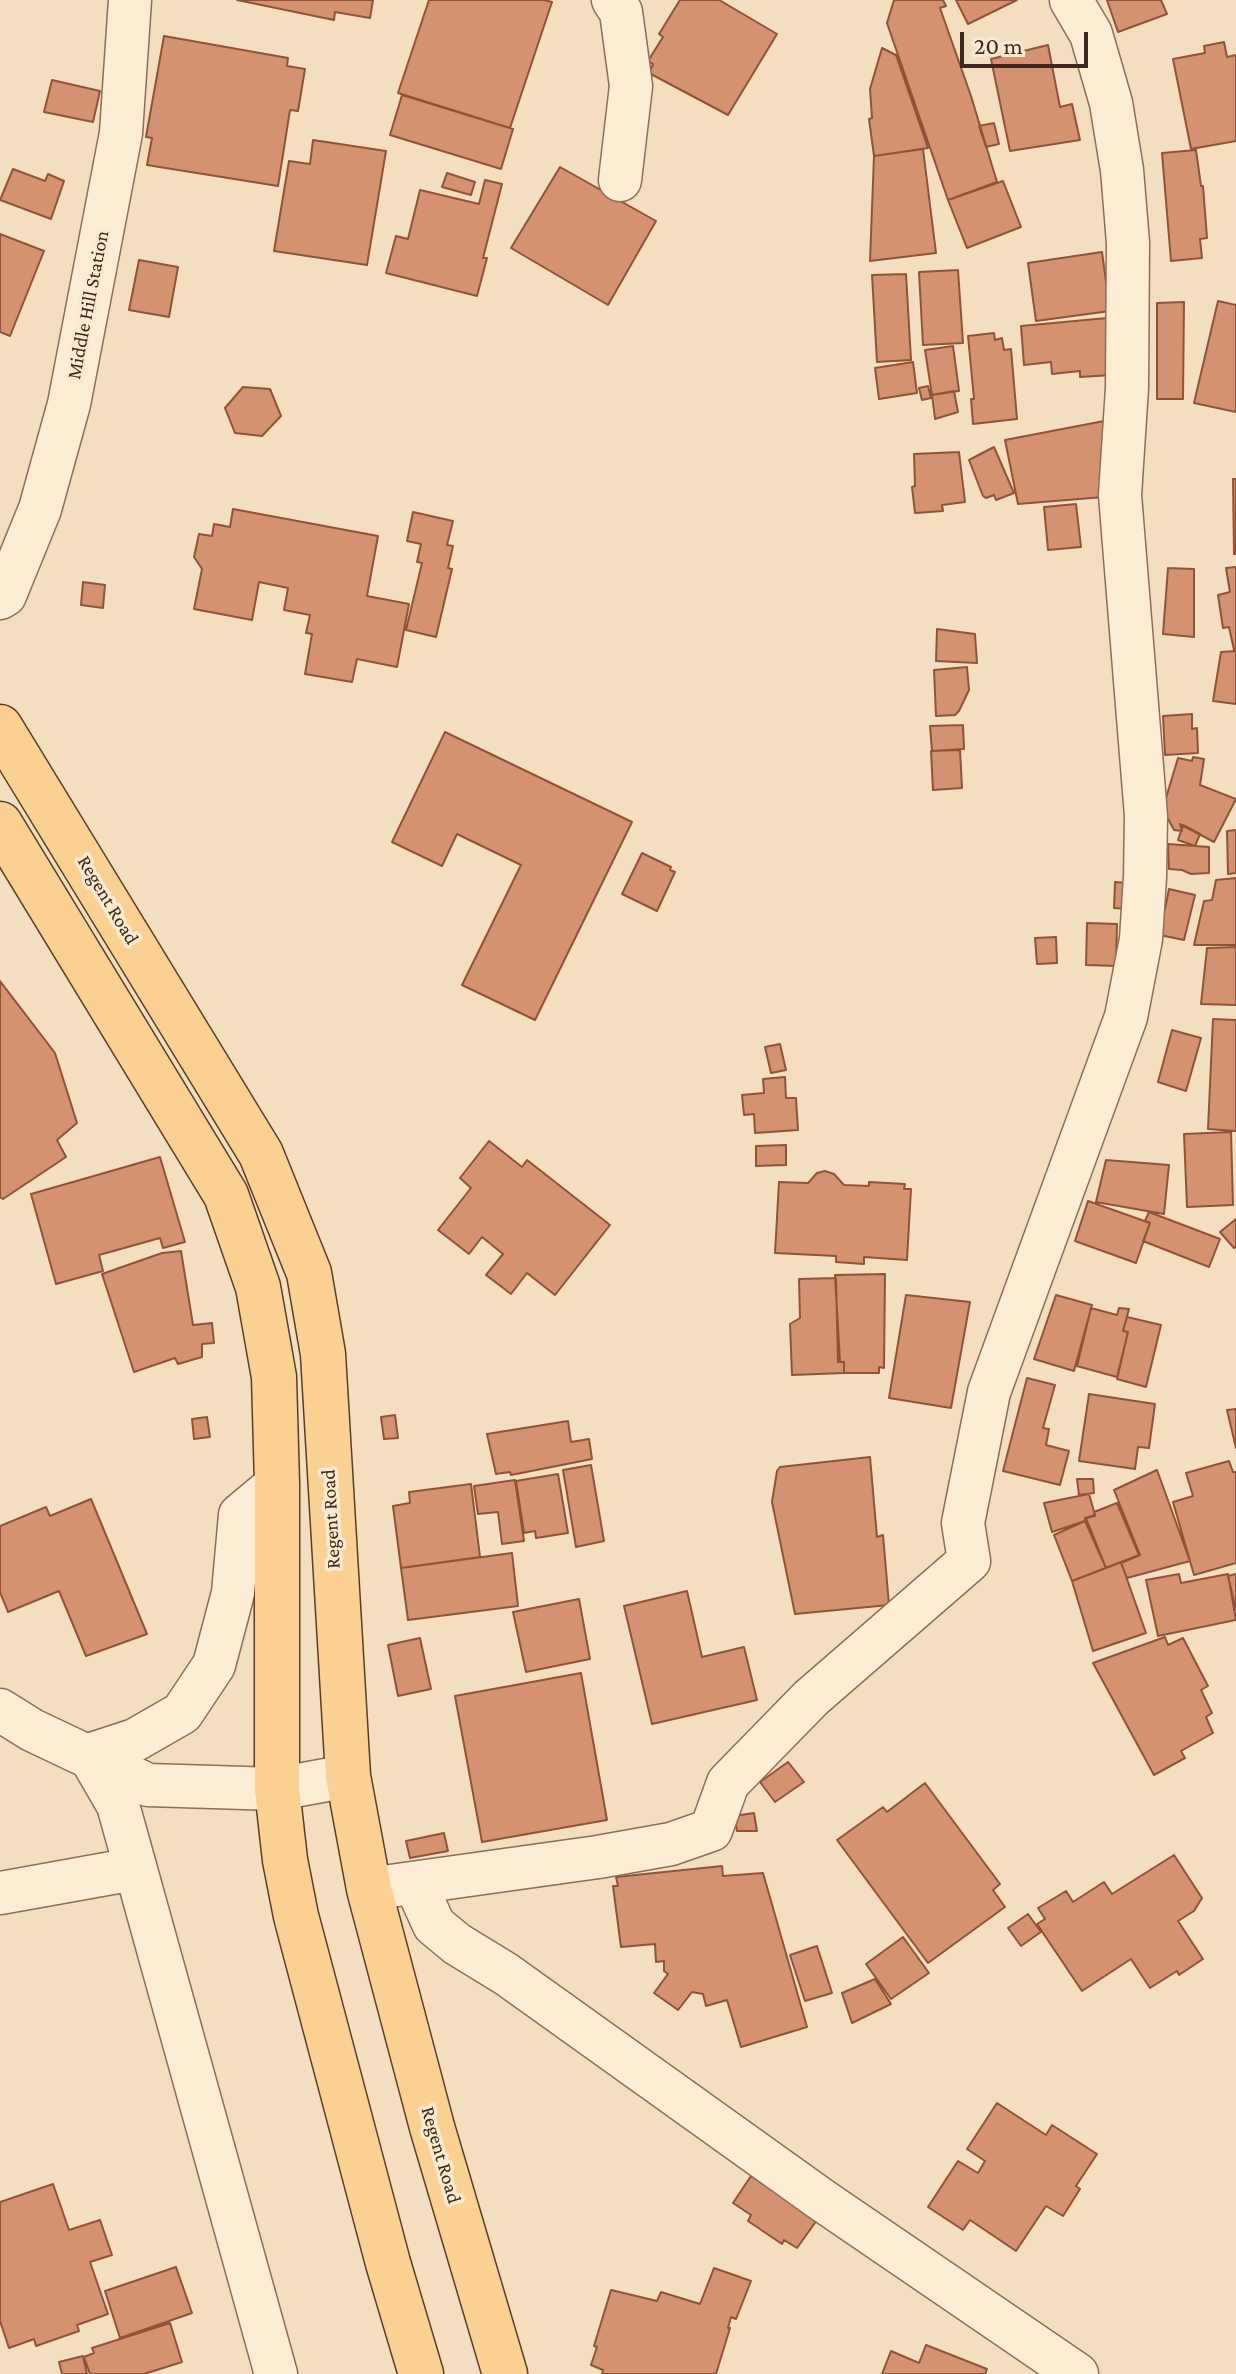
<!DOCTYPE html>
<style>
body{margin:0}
#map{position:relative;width:1236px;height:2374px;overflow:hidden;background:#f3dfc0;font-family:"Crimson Pro",serif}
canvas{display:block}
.scale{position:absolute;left:960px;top:32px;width:128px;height:36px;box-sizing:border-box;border:4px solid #3c281c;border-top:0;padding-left:10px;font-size:24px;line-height:28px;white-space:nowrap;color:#3c281c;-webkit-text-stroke:6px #f9ead0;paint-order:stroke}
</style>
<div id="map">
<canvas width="1236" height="2374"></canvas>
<div class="scale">20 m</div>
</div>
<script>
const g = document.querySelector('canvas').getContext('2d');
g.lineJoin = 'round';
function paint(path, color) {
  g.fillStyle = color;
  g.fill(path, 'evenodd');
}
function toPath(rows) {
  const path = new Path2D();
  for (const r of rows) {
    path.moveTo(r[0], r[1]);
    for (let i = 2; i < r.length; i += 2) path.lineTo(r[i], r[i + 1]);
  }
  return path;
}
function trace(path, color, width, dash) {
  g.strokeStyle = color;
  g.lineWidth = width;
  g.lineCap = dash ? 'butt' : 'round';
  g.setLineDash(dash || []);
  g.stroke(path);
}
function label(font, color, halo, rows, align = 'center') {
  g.font = font + ' "Crimson Pro",serif';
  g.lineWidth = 7;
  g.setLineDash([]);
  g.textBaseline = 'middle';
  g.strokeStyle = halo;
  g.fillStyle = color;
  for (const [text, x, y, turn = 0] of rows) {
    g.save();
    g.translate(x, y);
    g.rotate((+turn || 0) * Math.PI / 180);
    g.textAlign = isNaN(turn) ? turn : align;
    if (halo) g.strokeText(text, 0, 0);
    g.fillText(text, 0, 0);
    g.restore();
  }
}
const building = toPath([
 [237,0,373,0,370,18,335,12,334,20,237,0],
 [429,0,544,0,552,2,510,128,398,93,429,0],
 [680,0,719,0,777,34,728,115,649,73,653,64,648,61,663,37,659,34,680,0],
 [894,0,943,0,946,6,940,8,971,96,997,182,948,200,887,23,894,0],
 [956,0,1017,0,968,24,956,0],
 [1107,0,1161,0,1167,14,1118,32,1107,0],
 [164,36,288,58,287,66,305,69,298,111,290,110,278,186,147,165,152,138,146,137,164,36],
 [1224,42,1227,57,1236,55,1236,141,1191,149,1173,59,1205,53,1204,46,1224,42],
 [1048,45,1060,107,1072,104,1080,140,1010,151,991,59,1048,45],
 [882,48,896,55,928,148,874,156,869,119,872,118,870,89,882,48],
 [52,80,100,91,93,122,44,112,52,80],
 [402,95,513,129,501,169,390,135,402,95],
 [994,123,999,144,986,147,979,126,994,123],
 [313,140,386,151,367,265,274,251,289,161,310,164,313,140],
 [923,149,936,253,870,261,874,156,923,149],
 [1196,150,1201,186,1203,186,1207,238,1200,239,1202,258,1171,261,1162,153,1196,150],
 [560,167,656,221,608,305,511,248,560,167],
 [13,169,45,181,48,174,64,181,51,219,0,200,13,169],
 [447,173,475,182,471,195,442,187,447,173],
 [485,180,502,184,483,258,487,258,477,296,386,273,396,236,408,239,420,190,479,204,485,180],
 [1003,181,1021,227,967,248,948,200,1003,181],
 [0,234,44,251,10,336,0,332,0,234],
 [1102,252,1110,311,1036,321,1028,263,1102,252],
 [139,260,178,267,169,317,129,310,139,260],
 [958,270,963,343,923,345,919,272,958,270],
 [906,274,911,360,877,362,872,275,906,274],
 [1218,301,1236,305,1236,412,1194,403,1218,301],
 [1184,302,1183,399,1157,399,1157,303,1184,302],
 [1107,318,1112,375,1080,377,1080,371,1052,374,1051,362,1024,365,1021,326,1107,318],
 [994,333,995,340,1002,338,1004,350,1011,349,1017,419,973,424,971,399,974,399,968,336,994,333],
 [953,346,959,391,932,395,925,350,953,346],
 [913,362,917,393,879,399,875,368,913,362],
 [928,386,931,398,922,400,919,388,928,386],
 [243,387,270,389,281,416,262,436,235,433,225,408,243,387],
 [954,391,958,412,935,419,932,395,954,391],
 [1104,421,1104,497,1018,504,1005,440,1104,421],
 [994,447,1014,493,996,500,994,495,986,498,983,496,969,460,994,447],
 [959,452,965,502,942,505,943,511,915,513,912,487,915,486,914,454,959,452],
 [1233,479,1236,479,1236,554,1234,554,1233,479],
 [1076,504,1081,547,1048,550,1044,507,1076,504],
 [233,509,378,536,367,596,409,604,397,667,357,659,352,682,305,674,312,634,306,633,310,615,284,610,288,588,259,582,252,620,194,609,202,569,194,557,199,534,212,536,214,524,230,527,233,509],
 [413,512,453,521,447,545,453,546,448,568,452,569,436,637,406,630,422,563,417,562,421,544,407,541,413,512],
 [1236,567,1236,649,1234,650,1229,627,1223,628,1218,595,1230,592,1226,568,1236,567],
 [1168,568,1194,569,1194,637,1163,634,1168,568],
 [83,582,105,585,103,608,81,605,83,582],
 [937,629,975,634,977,663,936,661,937,629],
 [1236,651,1236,704,1213,701,1221,652,1236,651],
 [967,667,969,690,959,711,955,715,936,716,934,670,967,667],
 [1192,714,1192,729,1197,728,1198,753,1165,755,1163,716,1192,714],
 [963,725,964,749,932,751,930,726,963,725],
 [445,732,632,822,535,1020,462,985,521,865,457,834,442,866,392,842,445,732],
 [960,750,962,788,933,790,931,751,960,750],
 [1193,757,1204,759,1200,785,1236,799,1214,842,1180,824,1182,831,1174,830,1166,815,1166,798,1178,758,1192,761,1193,757],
 [1183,825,1200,834,1195,846,1178,840,1183,825],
 [1236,830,1236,873,1228,874,1227,831,1236,830],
 [1168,844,1209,847,1209,873,1191,874,1182,870,1169,869,1168,844],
 [642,853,671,867,670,870,675,872,657,911,622,894,642,853],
 [1236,878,1236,945,1194,945,1204,901,1212,900,1216,880,1236,878],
 [1115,882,1128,883,1127,909,1114,908,1115,882],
 [1169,889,1195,895,1184,940,1155,934,1160,908,1165,909,1169,889],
 [1087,923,1117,924,1116,966,1086,965,1087,923],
 [1056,937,1057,963,1037,964,1035,938,1056,937],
 [1236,947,1236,1005,1201,1004,1207,948,1236,947],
 [0,981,55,1053,77,1123,57,1140,66,1157,3,1199,0,1197,0,981],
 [1213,1019,1236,1020,1236,1131,1208,1129,1213,1019],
 [1172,1030,1201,1038,1186,1091,1158,1082,1172,1030],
 [780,1044,786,1070,771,1073,765,1047,780,1044],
 [785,1077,786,1098,796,1098,798,1130,755,1133,754,1114,744,1115,742,1095,764,1093,763,1079,785,1077],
 [1231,1132,1233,1205,1187,1207,1184,1134,1231,1132],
 [489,1141,522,1167,527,1160,610,1225,555,1295,527,1273,511,1294,486,1275,503,1254,482,1237,469,1254,438,1230,471,1188,460,1178,489,1141],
 [786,1145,786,1165,756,1166,756,1146,786,1145],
 [160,1157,185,1242,163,1248,160,1238,99,1255,103,1271,56,1284,31,1194,160,1157],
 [1106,1160,1169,1165,1164,1214,1096,1202,1106,1160],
 [825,1171,834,1174,844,1185,869,1186,869,1182,905,1184,904,1189,911,1189,907,1260,864,1257,864,1264,836,1262,836,1256,775,1253,779,1182,808,1183,817,1173,825,1171],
 [1088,1201,1150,1223,1136,1263,1075,1241,1088,1201],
 [1149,1212,1220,1239,1209,1267,1143,1241,1150,1223,1145,1221,1149,1212],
 [1236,1219,1236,1247,1234,1248,1220,1232,1236,1219],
 [181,1251,193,1325,212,1323,214,1343,202,1344,202,1357,178,1364,175,1358,134,1372,102,1274,162,1253,181,1251],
 [885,1274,884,1368,879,1367,879,1373,844,1373,844,1362,840,1362,835,1275,885,1274],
 [836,1278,838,1362,844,1362,844,1373,792,1375,790,1324,800,1318,799,1279,836,1278],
 [906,1295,970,1302,951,1408,889,1398,906,1295],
 [1056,1295,1092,1305,1074,1371,1034,1359,1056,1295],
 [1091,1308,1117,1315,1119,1308,1129,1309,1123,1331,1128,1332,1117,1377,1077,1366,1091,1308],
 [1127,1317,1161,1325,1146,1387,1117,1379,1128,1332,1123,1331,1127,1317],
 [1027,1378,1055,1385,1043,1428,1049,1429,1046,1445,1069,1451,1060,1485,1003,1471,1027,1378],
 [1089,1394,1155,1404,1149,1448,1138,1447,1135,1469,1079,1461,1089,1394],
 [1236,1409,1236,1448,1227,1410,1236,1409],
 [395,1415,398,1438,384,1439,381,1417,395,1415],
 [207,1417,210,1437,194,1439,192,1419,207,1417],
 [568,1421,571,1442,589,1439,592,1459,511,1475,510,1472,496,1474,487,1434,568,1421],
 [870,1457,877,1537,883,1535,889,1605,795,1614,772,1502,777,1471,780,1467,870,1457],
 [1229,1461,1233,1472,1236,1472,1236,1563,1194,1575,1173,1502,1193,1496,1186,1473,1229,1461],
 [591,1465,604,1541,576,1547,563,1470,591,1465],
 [1157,1470,1190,1561,1127,1578,1121,1563,1140,1555,1114,1490,1157,1470],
 [558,1474,568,1533,536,1538,535,1531,524,1533,516,1481,558,1474],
 [1077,1479,1093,1479,1094,1493,1079,1495,1077,1479],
 [515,1480,524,1541,502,1544,498,1512,478,1514,474,1486,515,1480],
 [471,1484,480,1557,401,1568,393,1506,410,1503,409,1492,471,1484],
 [1089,1494,1095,1515,1085,1518,1085,1521,1052,1532,1044,1503,1089,1494],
 [91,1499,147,1634,86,1656,59,1591,8,1612,0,1592,0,1526,46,1507,50,1516,91,1499],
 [1117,1503,1139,1555,1106,1568,1086,1518,1095,1516,1094,1512,1117,1503],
 [1085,1521,1106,1568,1072,1581,1054,1535,1085,1521],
 [512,1553,518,1606,408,1620,401,1568,512,1553],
 [1121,1562,1146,1633,1093,1651,1072,1581,1121,1562],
 [1179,1574,1181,1583,1228,1574,1236,1620,1158,1636,1146,1580,1179,1574],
 [1236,1574,1236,1610,1228,1576,1236,1574],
 [687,1591,702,1657,744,1647,757,1700,652,1724,624,1606,687,1591],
 [579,1599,590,1659,526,1672,513,1612,579,1599],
 [1165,1637,1168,1645,1183,1638,1208,1686,1201,1690,1212,1713,1206,1717,1213,1733,1181,1751,1185,1758,1154,1775,1093,1663,1165,1637],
 [420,1638,431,1689,398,1696,388,1645,420,1638],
 [581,1673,607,1820,482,1842,455,1696,581,1673],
 [788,1762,804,1782,775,1802,760,1782,788,1762],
 [925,1783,1000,1884,993,1890,1005,1907,928,1963,837,1840,883,1807,887,1812,925,1783],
 [754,1813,757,1831,737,1831,734,1816,754,1813],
 [444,1833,448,1851,410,1858,406,1841,444,1833],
 [1174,1855,1202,1898,1194,1911,1178,1921,1203,1959,1179,1975,1177,1971,1150,1988,1131,1959,1082,1991,1037,1924,1045,1919,1038,1908,1066,1891,1073,1902,1104,1882,1112,1894,1174,1855],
 [722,1866,723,1876,763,1873,807,2027,741,2047,727,2000,706,2006,703,1994,692,1992,678,2010,654,1993,668,1974,664,1971,664,1961,656,1962,655,1944,621,1947,613,1886,618,1886,616,1877,722,1866],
 [1028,1914,1041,1932,1021,1946,1008,1928,1028,1914],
 [903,1937,929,1973,891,1999,866,1964,903,1937],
 [817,1946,832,1993,805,2001,790,1955,817,1946],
 [875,1979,891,2004,852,2023,842,1993,875,1979],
 [997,2103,1046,2135,1052,2125,1097,2154,1076,2186,1080,2189,1063,2216,1046,2206,1016,2251,970,2220,963,2230,928,2207,958,2161,978,2173,985,2161,967,2149,997,2103],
 [751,2176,817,2220,797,2248,784,2240,782,2244,748,2221,751,2215,733,2203,751,2176],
 [53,2184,69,2230,100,2220,112,2255,90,2262,108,2314,77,2325,79,2331,36,2346,34,2339,9,2348,0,2321,0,2202,53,2184],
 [176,2267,192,2313,120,2338,105,2291,176,2267],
 [714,2268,751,2281,736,2319,731,2317,728,2328,730,2328,716,2374,602,2374,603,2370,591,2365,597,2347,594,2346,611,2290,657,2301,661,2292,700,2304,714,2268],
 [170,2323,182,2362,144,2374,90,2374,84,2357,94,2353,92,2348,170,2323],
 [926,2345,987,2369,985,2374,882,2374,891,2351,919,2363,926,2345],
 [83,2356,87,2374,62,2374,59,2362,83,2356]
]);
const street = toPath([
 [613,0,621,12,631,86,620,180],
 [0,598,5,595,40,509,69,404,121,133,130,0],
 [0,1710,32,1730,148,1785,277,1789,348,1776],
 [89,1755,118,1805,276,2374],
 [89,1755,135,1740,182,1713,214,1665,233,1593,240,1515,277,1484],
 [415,1883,434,1925,457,1944,506,1974,822,2200,1077,2374],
 [369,1889,598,1857,671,1844,711,1830,728,1783,811,1698,969,1561,963,1523,989,1392,1126,1017,1141,939,1145,877,1146,816,1120,495,1127,388,1128,243,1122,170,1111,103,1091,34,1071,0],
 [0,1893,134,1869]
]);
const primary = toPath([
 [0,727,261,1154,309,1273,323,1354,348,1776,369,1889,432,2127,505,2374],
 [0,824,226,1195,258,1287,274,1377,277,1484,277,1789,285,1860,296,1916,388,2263,421,2374]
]);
const streetNames = [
 ["Middle Hill Station",88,305,-79],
 ["Regent Road",108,900,59],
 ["Regent Road",331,1519,-93],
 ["Regent Road",441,2155,74]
];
paint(building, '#d59271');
trace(building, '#905339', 2);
trace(street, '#8e6e56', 45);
trace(primary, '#5b3d2a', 47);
trace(street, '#fcedd4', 42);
trace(primary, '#fad193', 44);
label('20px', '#3c281c', '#f9ead0', streetNames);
</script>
